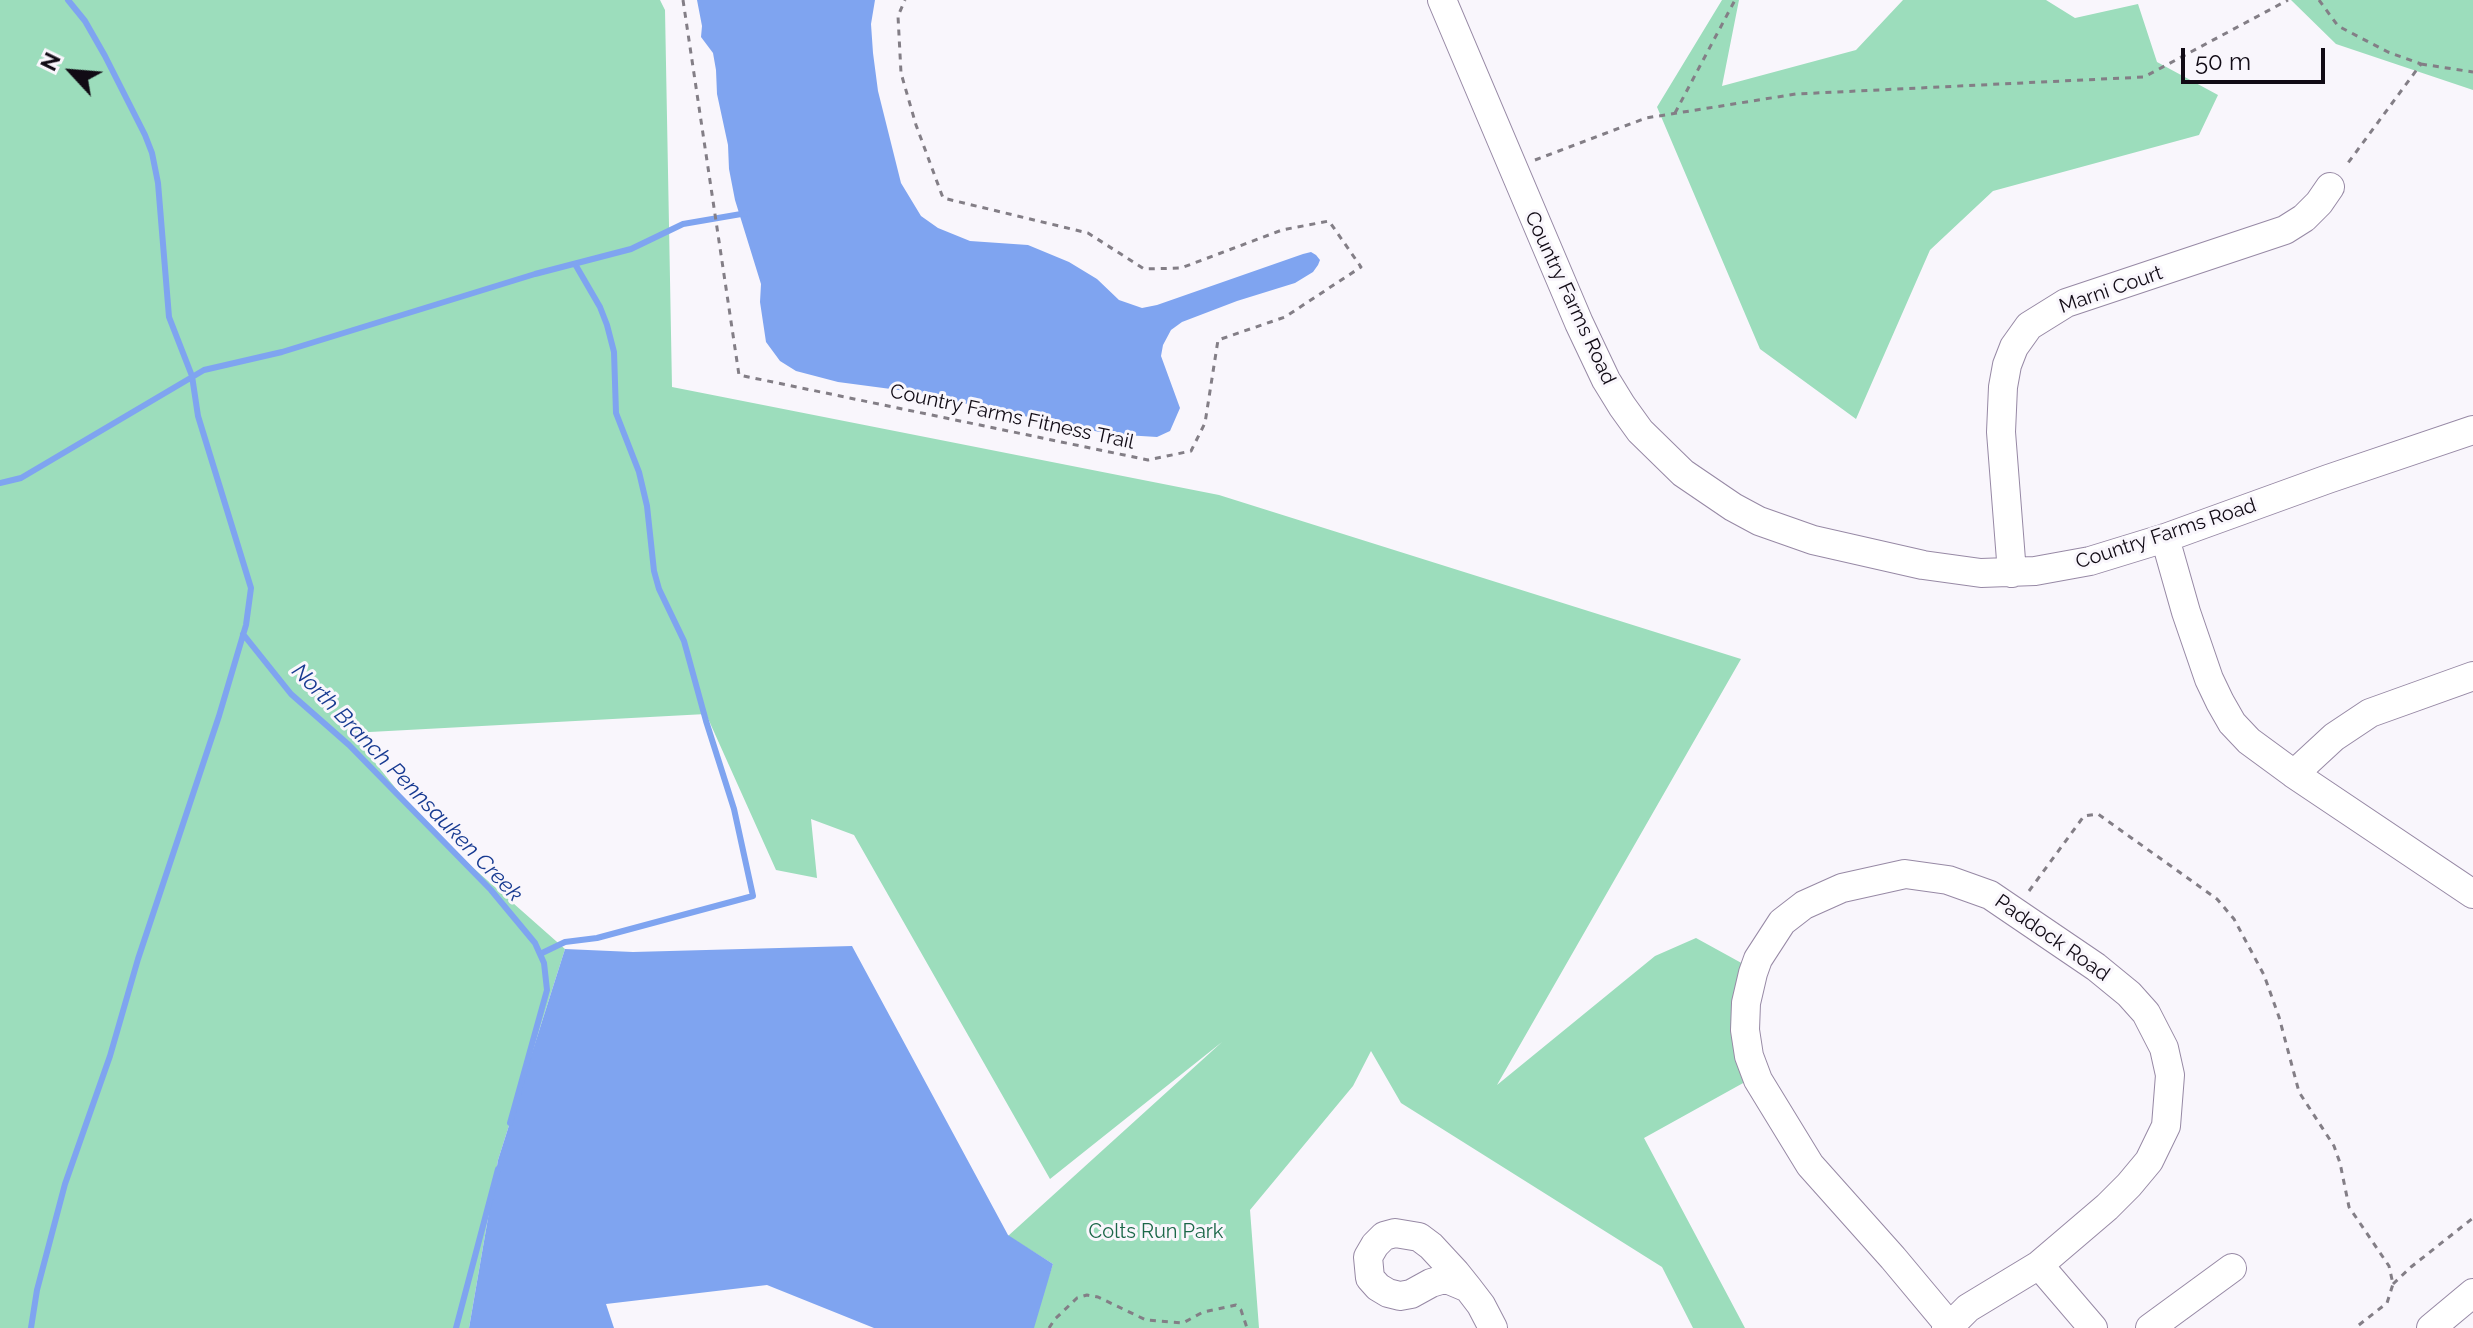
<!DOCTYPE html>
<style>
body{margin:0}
#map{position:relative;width:2473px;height:1328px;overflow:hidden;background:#f9f6fc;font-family:Raleway,sans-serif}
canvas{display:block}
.north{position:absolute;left:32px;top:32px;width:80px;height:80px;-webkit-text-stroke:6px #f9f6fc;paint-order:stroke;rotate:296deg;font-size:22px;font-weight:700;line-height:32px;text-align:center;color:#110b15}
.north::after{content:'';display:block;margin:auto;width:28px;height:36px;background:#110b15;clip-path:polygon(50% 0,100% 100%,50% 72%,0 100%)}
.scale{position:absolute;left:2181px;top:48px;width:144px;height:36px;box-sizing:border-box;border:4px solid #110b15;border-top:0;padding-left:10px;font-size:24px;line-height:28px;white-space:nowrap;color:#110b15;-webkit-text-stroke:6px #f9f6fc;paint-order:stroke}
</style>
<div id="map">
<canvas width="2473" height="1328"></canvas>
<div class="north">N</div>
<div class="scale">50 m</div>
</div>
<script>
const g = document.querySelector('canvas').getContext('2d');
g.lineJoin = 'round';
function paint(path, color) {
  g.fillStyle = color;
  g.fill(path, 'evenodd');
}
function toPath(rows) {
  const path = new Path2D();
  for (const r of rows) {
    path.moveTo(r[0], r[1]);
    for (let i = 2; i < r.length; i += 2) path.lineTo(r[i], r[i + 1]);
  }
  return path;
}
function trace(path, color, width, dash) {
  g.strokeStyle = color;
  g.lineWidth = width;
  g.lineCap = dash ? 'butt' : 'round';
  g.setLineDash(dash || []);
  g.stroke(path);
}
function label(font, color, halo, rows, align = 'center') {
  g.font = font + ' Raleway,sans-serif';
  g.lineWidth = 6;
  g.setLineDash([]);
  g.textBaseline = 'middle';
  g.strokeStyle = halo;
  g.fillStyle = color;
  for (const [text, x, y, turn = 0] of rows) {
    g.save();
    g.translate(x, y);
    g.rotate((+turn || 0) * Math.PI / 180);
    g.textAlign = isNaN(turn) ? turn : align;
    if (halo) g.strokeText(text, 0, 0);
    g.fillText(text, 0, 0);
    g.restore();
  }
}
const green = toPath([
 [0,0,660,0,665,10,672,387,1219,495,1741,659,1497,1085,1655,956,1696,938,1756,971,1754,1077,1644,1138,1745,1328,1693,1328,1662,1267,1401,1103,1371,1051,1353,1086,1250,1210,1259,1328,1031,1328,1053,1264,1008,1236,1222,1042,1050,1179,854,835,811,819,817,878,776,870,706,714,351,733,427,827,565,949,498,1160,469,1328,0,1328],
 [1722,0,1739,0,1722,86,1856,50,1903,0,2046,0,2075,18,2138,4,2157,62,2218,95,2199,135,1993,191,1930,250,1856,419,1760,349,1657,107],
 [2291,0,2473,0,2473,90,2336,44]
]);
const water = toPath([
 [697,0,875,0,871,24,873,53,878,91,901,183,921,216,938,228,970,241,1028,245,1069,262,1097,279,1119,300,1142,308,1157,305,1303,254,1311,252,1316,255,1320,260,1318,265,1313,272,1295,283,1237,301,1182,322,1171,330,1163,345,1161,356,1180,408,1170,431,1157,437,1109,434,906,391,838,382,796,371,780,361,766,342,760,302,761,284,735,200,729,169,728,145,717,94,716,70,713,53,701,37,702,26],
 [852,946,1008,1235,1053,1264,1034,1328,874,1328,767,1285,606,1304,614,1328,469,1328,498,1160,565,949,633,952]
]);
const stream = toPath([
 [0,483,21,478,204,370,282,352,535,274,631,249,683,224,747,213],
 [243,634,291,694,349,745,491,890,535,943,544,963,547,990,510,1123],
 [540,954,565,942,597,938,753,896,734,809,706,721,684,641,659,589,654,571,647,506,639,472,616,413,614,352,607,325,600,307,575,264],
 [31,1328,37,1290,65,1184,110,1056,138,959,219,716,246,625,251,588,198,416,192,376,169,317,158,183,152,153,145,135,105,56,85,21,68,0],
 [456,1328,498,1169]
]);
const path = toPath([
 [683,0,739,375,1148,460,1191,451,1205,423,1218,340,1285,317,1361,267,1329,221,1282,230,1181,268,1144,269,1088,233,943,198,916,125,901,73,898,16,905,0],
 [2319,0,2338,26,2388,52,2421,64,2345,167],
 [2421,64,2473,72],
 [1675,113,1735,0],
 [1535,160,1646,118,1796,94,2144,77,2288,0],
 [2029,891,2084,816,2098,814,2217,899,2234,919,2264,975,2279,1017,2299,1092,2334,1146,2340,1163,2349,1207,2389,1266,2393,1284,2387,1303,2355,1328],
 [2393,1284,2411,1267,2473,1218],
 [1049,1328,1055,1319,1077,1298,1087,1295,1098,1297,1146,1320,1183,1323,1203,1312,1236,1305,1241,1310,1247,1328]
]);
const minor = toPath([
 [1442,0,1579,323,1606,380,1622,406,1640,431,1683,473,1733,507,1759,521,1813,540,1923,565,1981,573,2035,571,2090,561,2165,538,2328,479,2473,430],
 [2165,538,2186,612,2209,679,2220,702,2232,723,2249,741,2294,774],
 [2012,573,2001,432,2003,387,2007,365,2014,347,2029,326,2066,303,2285,230,2304,218,2319,203,2330,187],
 [2473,676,2370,713,2334,737,2294,774,2473,894],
 [2039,1265,2093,1328],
 [1468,1288,1449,1280,1441,1280,1431,1283,1411,1294,1400,1296,1388,1293,1378,1287,1370,1278,1368,1257,1375,1245,1384,1236,1395,1233,1419,1237,1431,1246,1456,1273,1468,1288,1481,1305,1493,1328],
 [1946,1328,1956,1320,1968,1308,2039,1265,2107,1207,2129,1185,2149,1161,2166,1126,2170,1075,2164,1048,2146,1013,2129,994,2096,967,1990,895,1948,880,1905,874,1842,888,1804,905,1782,922,1758,959,1753,973,1746,1003,1745,1030,1749,1056,1758,1080,1810,1165,1893,1258,1949,1325],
 [2150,1328,2232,1268],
 [2431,1328,2473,1293]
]);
const streetNames = [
 ["Marni Court",2111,290,-19],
 ["Country Farms Road",1570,298,65],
 ["Country Farms Fitness Trail",1012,417,12],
 ["Country Farms Road",2166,534,-18],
 ["Paddock Road",2052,938,35]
];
const parkNames = [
 ["Colts Run Park",1156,1232]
];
const waterNames = [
 ["North Branch Pennsauken Creek",407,783,46]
];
paint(green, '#9cddbc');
paint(water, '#7fa4f0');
trace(stream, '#7fa4f0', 6);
trace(minor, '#9789a5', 30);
trace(path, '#837e86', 3, [6, 6]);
trace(minor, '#fff', 28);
label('20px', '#110b15', '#f9f6fc', streetNames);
label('20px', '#1b6748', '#f9f6fc', parkNames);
label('italic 22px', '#173a91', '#f9f6fc', waterNames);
</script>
